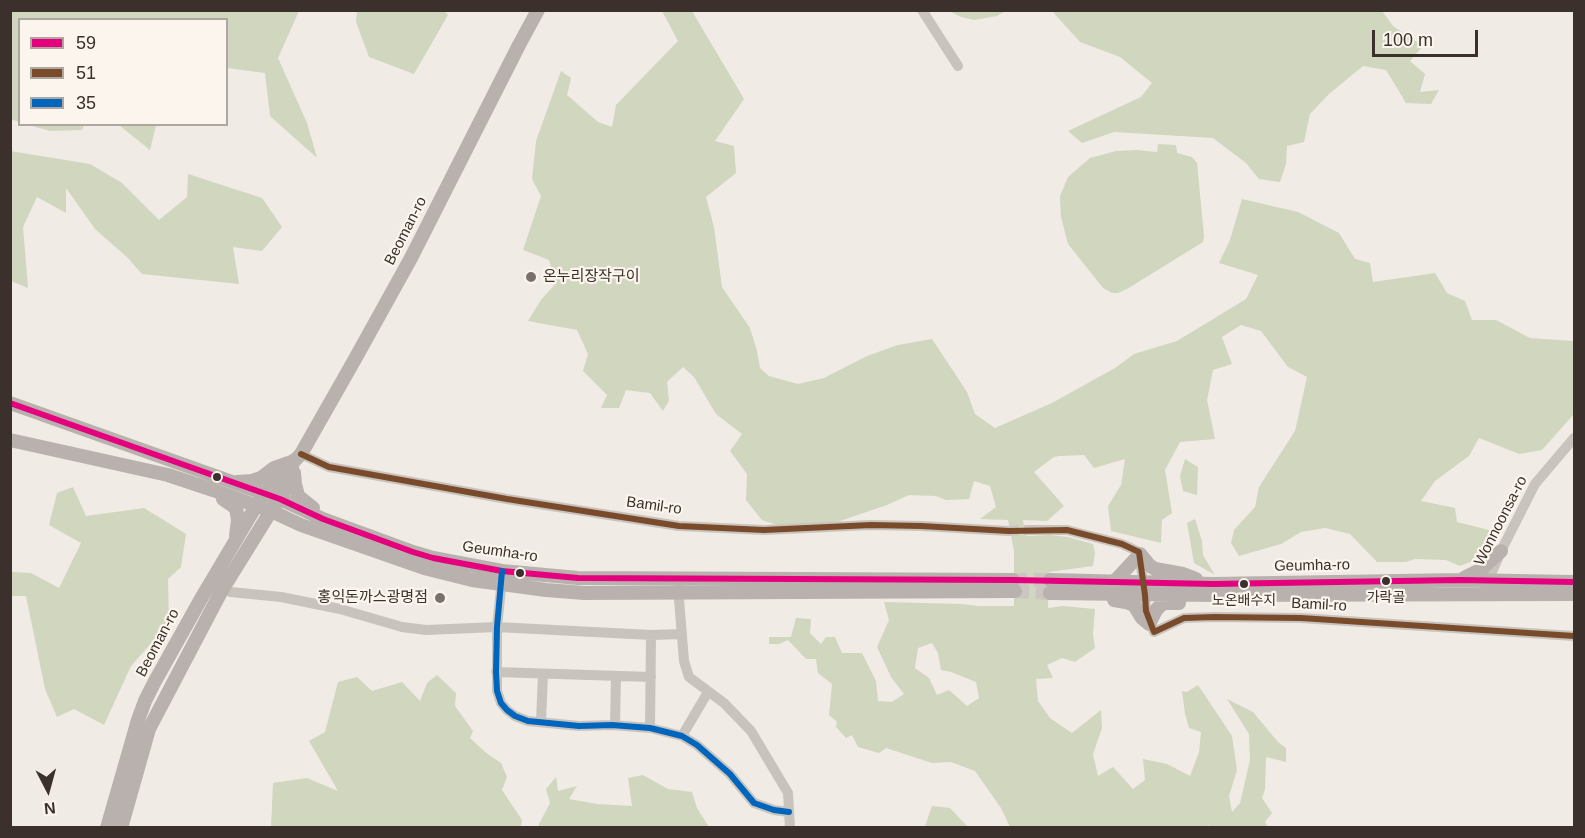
<!DOCTYPE html>
<meta charset="utf-8">
<style>
body{margin:0}
#map{position:relative;width:1585px;height:838px;overflow:hidden;background:#f0ebe5;font-family:Arial,sans-serif}
canvas{display:block}
.frame{position:absolute;inset:0;border:12px solid #3b302b;pointer-events:none}
.legend{position:absolute;left:18px;top:18px;width:210px;height:108px;box-sizing:border-box;background:#fbf5ee;border:2px solid #aea6a0;margin:0;padding:8px 10px;list-style:none;font-size:18px;color:#3b302b}
.legend li{display:flex;align-items:center;gap:12px;height:30px}
.legend b{width:30px;border:2px solid #aea6a0}
.north{position:absolute;left:18px;top:760px;width:60px;height:60px;-webkit-text-stroke:4px #fbf5ee;paint-order:stroke;rotate:174deg;font-size:16px;font-weight:700;line-height:24px;text-align:center;color:#3b302b}
.north::after{content:'';display:block;margin:auto;width:21px;height:27px;background:#3b302b;clip-path:polygon(50% 0,100% 100%,50% 72%,0 100%)}
.scale{position:absolute;left:1372px;top:30px;width:106px;height:27px;box-sizing:border-box;border:3px solid #3b302b;border-top:0;padding-left:8px;font-size:18px;line-height:21px;white-space:nowrap;color:#3b302b;-webkit-text-stroke:4px #fbf5ee;paint-order:stroke}
</style>
<div id="map">
<canvas width="1585" height="838"></canvas>
<div class="frame"></div>
<ul class="legend">
<li><b style="height:8px;background:#e5007d"></b>59</li>
<li><b style="height:8px;background:#7a4b2a"></b>51</li>
<li><b style="height:8px;background:#0065bd"></b>35</li>
</ul>
<div class="north">N</div>
<div class="scale">100 m</div>
</div>
<script>
const g = document.querySelector('canvas').getContext('2d');
g.lineJoin = 'round';
function paint(path, color) {
  g.fillStyle = color;
  g.fill(path, 'evenodd');
}
function toPath(rows) {
  const path = new Path2D();
  for (const r of rows) {
    path.moveTo(r[0], r[1]);
    for (let i = 2; i < r.length; i += 2) path.lineTo(r[i], r[i + 1]);
  }
  return path;
}
function trace(path, color, width, dash) {
  g.strokeStyle = color;
  g.lineWidth = width;
  g.lineCap = dash ? 'butt' : 'round';
  g.setLineDash(dash || []);
  g.stroke(path);
}
function label(font, color, halo, rows, align = 'center') {
  g.font = font + ' Arial,"Noto Sans KR",sans-serif';
  g.lineWidth = 4.5;
  g.setLineDash([]);
  g.textBaseline = 'middle';
  g.strokeStyle = halo;
  g.fillStyle = color;
  for (const [text, x, y, turn = 0] of rows) {
    g.save();
    g.translate(x, y);
    g.rotate((+turn || 0) * Math.PI / 180);
    g.textAlign = isNaN(turn) ? turn : align;
    if (halo) g.strokeText(text, 0, 0);
    g.fillText(text, 0, 0);
    g.restore();
  }
}
const green = toPath([
 [11,10,299,11,278,58,307,123,317,158,270,116,265,73,227,68,226,20,20,20,19,122,11,119],
 [444,10,448,15,414,74,369,57,356,22,357,11],
 [662,11,692,11,744,99,715,141,734,146,736,173,706,197,714,227,722,287,750,328,757,351,760,368,769,376,798,384,824,378,867,356,898,345,932,339,967,392,975,414,995,428,1052,403,1115,368,1134,354,1177,341,1246,299,1258,275,1219,263,1230,240,1242,199,1298,212,1339,233,1355,259,1370,263,1373,282,1435,273,1447,293,1465,301,1472,320,1496,320,1530,338,1574,341,1574,414,1542,450,1519,454,1479,438,1469,456,1435,481,1421,501,1455,508,1457,522,1497,532,1485,556,1460,566,1446,560,1415,559,1406,562,1377,562,1350,534,1325,528,1301,532,1281,544,1239,556,1231,543,1234,530,1255,507,1259,487,1295,431,1307,377,1288,367,1261,331,1241,325,1222,337,1232,364,1213,370,1207,400,1215,439,1180,442,1165,470,1172,513,1162,520,1161,543,1111,531,1108,506,1121,485,1125,459,1094,468,1084,455,1059,456,1054,457,1034,472,1064,506,1047,521,1023,520,1025,535,1027,536,1050,535,1068,537,1093,544,1095,553,1093,566,1049,572,1048,608,1063,606,1095,609,1093,634,1095,648,1075,662,1062,658,1047,665,1053,678,1036,679,1038,701,1050,718,1072,733,1101,710,1102,728,1093,754,1098,776,1113,767,1133,789,1145,780,1143,759,1167,764,1190,776,1199,752,1201,732,1189,728,1185,714,1182,691,1187,692,1198,685,1232,736,1237,770,1229,796,1232,812,1240,803,1250,760,1249,734,1227,699,1253,712,1278,742,1286,748,1286,762,1266,757,1265,789,1262,798,1272,813,1265,822,1268,827,1210,828,1209,825,1205,828,1010,827,1001,808,975,771,951,762,932,763,886,748,879,753,858,747,852,735,846,738,836,727,837,722,829,715,832,684,818,673,816,659,806,659,788,640,779,644,769,644,769,637,791,637,796,618,811,619,810,633,821,644,826,637,835,637,842,653,862,653,876,681,878,701,892,702,904,694,891,677,877,647,889,620,884,602,962,604,979,606,1014,606,1014,551,1008,520,980,519,996,507,990,486,974,481,969,499,946,500,936,496,909,495,887,505,831,524,780,526,762,520,746,500,747,474,730,451,742,434,716,414,694,377,683,367,667,382,669,401,663,411,650,393,626,390,619,408,601,408,607,395,583,371,588,354,577,330,528,321,541,300,556,283,549,260,523,250,541,196,532,179,536,141,561,71,571,78,567,95,598,122,612,127,616,105,678,41],
 [932,643,938,653,941,670,951,672,976,682,979,698,967,706,949,690,937,695,929,678,915,668,918,648],
 [949,11,1005,11,997,16,974,20,961,17],
 [1052,11,1382,11,1393,26,1423,46,1410,61,1425,74,1420,92,1439,90,1431,104,1406,103,1386,70,1363,66,1329,94,1310,114,1304,142,1287,146,1286,164,1280,182,1259,179,1246,163,1213,138,1114,132,1082,143,1068,131,1141,97,1152,83,1120,57,1080,42],
 [29,125,84,125,82,130,50,131],
 [119,125,156,125,150,150],
 [1158,144,1176,145,1177,153,1192,157,1197,163,1204,236,1203,242,1127,289,1118,293,1112,293,1103,288,1068,244,1061,217,1060,196,1068,177,1090,158,1116,151,1137,150,1157,152],
 [10,151,90,164,122,183,159,220,187,197,188,174,262,198,282,227,262,251,233,247,239,284,142,274,128,258,95,229,66,188,66,213,37,197,23,227,28,288,11,281],
 [1185,459,1198,467,1197,495,1183,491,1180,476],
 [73,487,86,516,144,508,186,534,181,567,168,579,169,623,131,666,104,725,74,709,57,717,45,689,26,596,11,596,11,572,31,573,59,588,81,543,49,525,57,493],
 [1195,519,1202,541,1203,555,1215,575,1194,563,1187,523],
 [437,675,456,693,455,706,473,731,470,738,485,752,501,763,507,777,502,790,522,820,521,827,271,827,273,783,307,778,338,791,309,741,325,732,338,682,357,677,372,691,402,682,420,701,427,683],
 [643,775,668,789,692,792,697,808,709,827,539,827,539,824,550,803,546,789,556,777,558,791,577,786,569,799,597,804,632,806,628,778],
 [932,806,950,808,968,827,927,827,925,826]
]);
const minorTunnel = toPath([
 [1009,531,1028,530]
]);
const majorTunnel = toPath([
 [1013,580,1050,580],
 [1015,591,1050,593]
]);
const minor = toPath([
 [922,10,958,66],
 [301,454,329,467,507,499,679,526,764,530,871,525,921,526,1009,531],
 [1028,530,1067,530,1122,544,1139,552,1145,595,1146,611,1154,632,1184,618,1214,617,1301,618,1574,636],
 [502,579,497,627,497,691,501,703,507,710,515,716,528,721,579,726,612,725,650,728,682,736,697,745,730,774,754,803,774,810,789,812],
 [1486,586,1501,551,1535,484,1574,438],
 [217,587,231,592,281,597,340,609,402,627,426,630,497,627,651,635,682,634],
 [678,587,684,661,689,677,724,703,751,731,788,793,790,828],
 [496,672,651,677],
 [541,722,543,674],
 [615,725,616,676],
 [650,728,651,635],
 [682,736,708,692]
]);
const major = toPath([
 [10,403,280,499,323,519,413,552,433,558,502,571,578,578,1013,580],
 [10,440,168,475,213,490,271,511,301,525,424,568,472,580,546,590,584,593,1015,591],
 [294,473,295,484,298,496,313,508],
 [237,482,252,481,261,478,274,468,288,463],
 [223,499,236,508,238,520,236,536],
 [1464,578,1480,570,1501,551],
 [1050,580,1213,584,1460,580,1574,582],
 [1115,581,1140,554,1149,565,1155,569,1183,574,1196,579],
 [1050,593,1216,595,1574,594],
 [1114,600,1126,602,1134,605,1142,618,1149,624,1156,610,1160,606,1164,603,1179,603],
 [107,828,138,720,145,701,154,683,202,597,256,506,275,481,301,454,355,359,411,258,519,45,538,10],
 [121,828,149,729,222,590,271,511,289,485,293,461]
]);
const bus1 = toPath([
 [10,403,280,499,323,519,413,552,433,558,502,571,578,578,1013,580,1213,584,1460,580,1574,582]
]);
const bus2 = toPath([
 [301,454,329,467,507,499,679,526,764,530,871,525,921,526,1009,531,1067,530,1122,544,1139,552,1145,595,1146,611,1154,632,1184,618,1214,617,1301,618,1574,636]
]);
const bus3 = toPath([
 [502,571,497,627,496,672,497,691,501,703,507,710,515,716,528,721,579,726,612,725,650,728,682,736,697,745,730,774,754,803,774,810,789,812]
]);
const markers = [
 [531,277,6,"#7a716c"],
 [217,477,5,"#3b302b"],
 [520,573,5,"#3b302b"],
 [1386,581,5,"#3b302b"],
 [1244,584,5,"#3b302b"],
 [440,598,6,"#7a716c"]
];
const busNames = [
 ["가락골",1386,598],
 ["노온배수지",1244,601]
];
const streetNames = [
 ["Beoman-ro",406,231,-63],
 ["Bamil-ro",654,506,8],
 ["Wonnoonsa-ro",1501,521,-63],
 ["Geumha-ro",500,552,8],
 ["Geumha-ro",1312,566,-1],
 ["Bamil-ro",1319,605,3],
 ["Beoman-ro",158,643,-62]
];
const poiNames = [
 ["온누리장작구이",543,277],
 ["홍익돈까스광명점",428,598,"right"]
];
paint(green, '#d1d6bf');
trace(minorTunnel, '#ccc6c0', 10, [10, 5]);
trace(majorTunnel, '#ccc6c0', 14, [14, 7]);
trace(minor, '#c9c3be', 10);
trace(major, '#b8b1ad', 14);
trace(bus1, '#e5007d', 6);
trace(bus2, '#7a4b2a', 6);
trace(bus3, '#0065bd', 6);
for (const [x, y, r, color] of markers) {
  const dot = new Path2D();
  dot.arc(x, y, r, 0, 2 * Math.PI);
  g.fillStyle = color;
  g.fill(dot);
  trace(dot, '#fbf5ee', 2);
}
label('14px', '#3b302b', '#fbf5ee', busNames);
label('15px', '#3b302b', '#fbf5ee', streetNames);
label('15px', '#3b302b', '#fbf5ee', poiNames, 'left');
</script>
